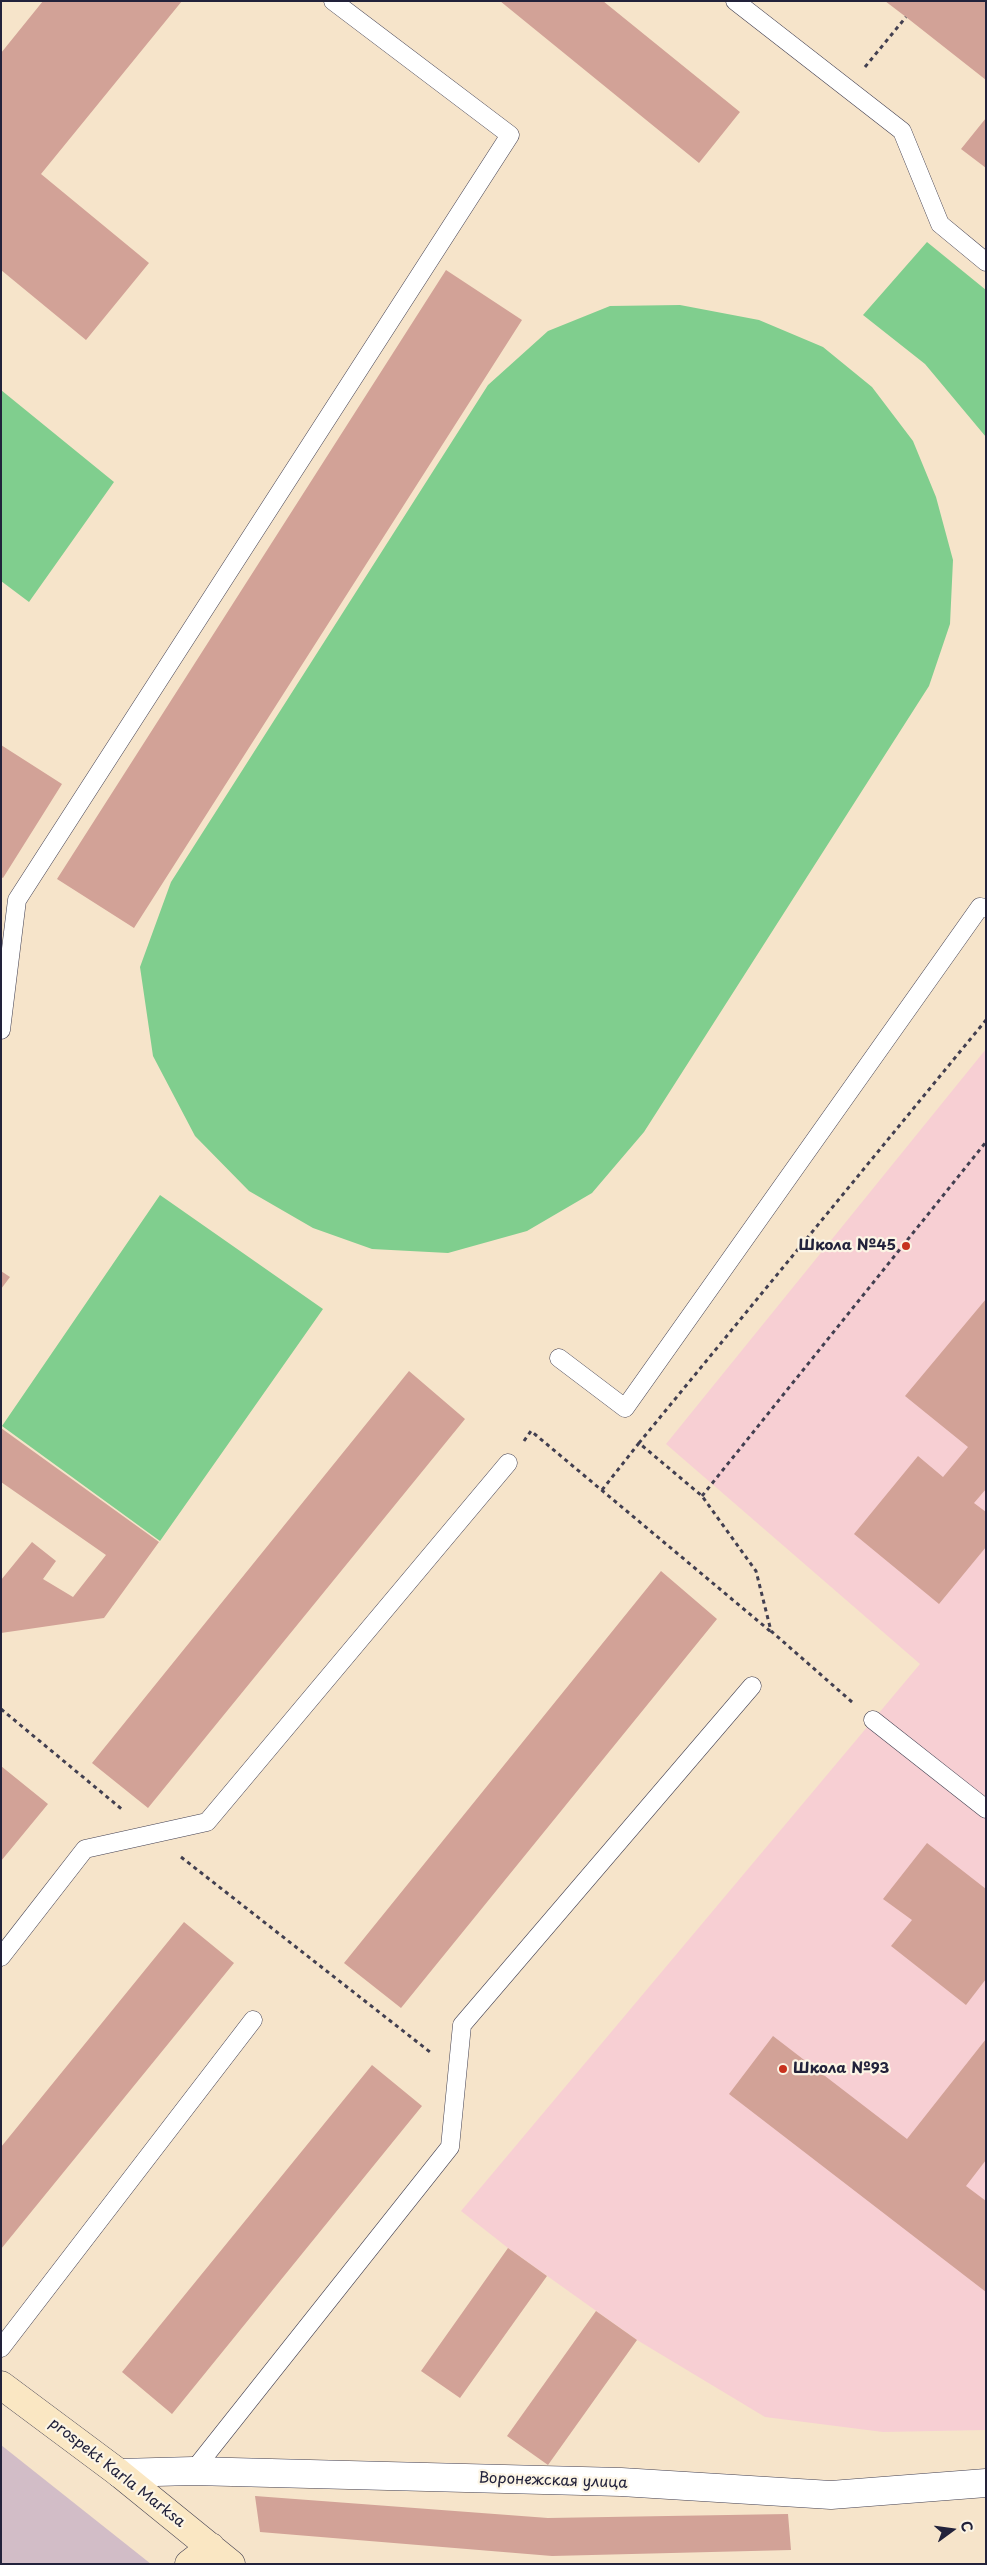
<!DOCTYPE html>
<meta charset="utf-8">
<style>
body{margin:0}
#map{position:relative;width:987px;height:2565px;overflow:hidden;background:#f6e4ca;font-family:"Playpen Sans",sans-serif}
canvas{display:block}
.frame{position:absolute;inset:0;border:2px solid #22223b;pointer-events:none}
.north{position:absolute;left:927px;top:2505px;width:50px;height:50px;-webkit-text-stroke:4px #fcf5e5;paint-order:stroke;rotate:76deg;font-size:14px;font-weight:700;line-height:20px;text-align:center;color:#22223b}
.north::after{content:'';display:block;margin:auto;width:18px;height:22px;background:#22223b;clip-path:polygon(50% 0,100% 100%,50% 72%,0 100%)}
</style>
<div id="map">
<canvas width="987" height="2565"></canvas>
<div class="frame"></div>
<div class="north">С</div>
</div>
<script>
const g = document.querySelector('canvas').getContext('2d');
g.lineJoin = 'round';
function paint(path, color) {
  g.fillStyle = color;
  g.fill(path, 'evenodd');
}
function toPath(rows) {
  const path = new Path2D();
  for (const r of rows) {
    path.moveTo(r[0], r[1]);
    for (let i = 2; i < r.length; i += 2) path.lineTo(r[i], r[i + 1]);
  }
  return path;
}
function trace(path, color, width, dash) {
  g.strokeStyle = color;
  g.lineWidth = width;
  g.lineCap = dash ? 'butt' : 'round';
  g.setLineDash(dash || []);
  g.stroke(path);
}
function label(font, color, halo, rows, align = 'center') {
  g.font = font + ' "Playpen Sans",sans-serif';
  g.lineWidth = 4.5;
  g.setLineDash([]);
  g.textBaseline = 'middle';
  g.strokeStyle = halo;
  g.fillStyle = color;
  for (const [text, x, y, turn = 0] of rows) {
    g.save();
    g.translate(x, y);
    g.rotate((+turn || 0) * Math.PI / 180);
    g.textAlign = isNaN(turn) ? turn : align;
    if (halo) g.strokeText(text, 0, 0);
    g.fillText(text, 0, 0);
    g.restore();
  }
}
const built = toPath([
 [986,1049,986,2430,883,2432,765,2417,637,2340,508,2248,461,2211,920,1664,666,1444]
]);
const industrial = toPath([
 [1,2445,151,2564,1,2564]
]);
const green = toPath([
 [927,242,986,290,986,437,925,364,863,315],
 [680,305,759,320,823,347,872,387,913,441,936,497,953,560,950,624,929,686,644,1132,592,1193,527,1231,448,1253,372,1249,313,1228,249,1191,195,1136,153,1056,140,967,171,882,488,385,548,331,610,306],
 [1,390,114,482,29,602,1,581],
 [160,1195,323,1309,160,1541,2,1426]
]);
const building = toPath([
 [43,1,182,1,41,174,149,263,86,340,1,270,1,53],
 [500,1,603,1,740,112,699,163],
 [885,1,986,1,986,80,906,17],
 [986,118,986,168,961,149],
 [446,270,522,320,134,928,57,879],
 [1,745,62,784,3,878,1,877],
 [1,1271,10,1277,1,1289],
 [986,1299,986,1489,974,1503,986,1512,986,1547,939,1604,854,1534,918,1456,943,1477,968,1447,905,1396],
 [409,1371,465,1419,148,1808,92,1763],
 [1,1428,159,1542,104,1618,1,1633,1,1580,32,1542,56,1561,43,1579,73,1597,106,1555,1,1482],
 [661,1571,717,1619,401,2008,344,1963],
 [1,1766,48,1804,1,1861],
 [927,1843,986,1889,986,1979,966,2005,891,1946,912,1920,883,1899],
 [184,1922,234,1963,1,2249,1,2147],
 [773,2036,907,2139,986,2039,986,2160,966,2186,986,2201,986,2292,729,2094],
 [372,2065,422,2106,172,2414,122,2372],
 [508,2248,547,2276,460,2398,421,2371],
 [596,2311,637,2340,548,2465,507,2436],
 [255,2496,548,2518,788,2514,791,2550,552,2556,260,2532]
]);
const path = toPath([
 [865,67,906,17],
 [524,1441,531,1431,770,1631],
 [602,1490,639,1443],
 [702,1496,986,1142],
 [852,1702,771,1631,756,1571,702,1496,639,1443,986,1020],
 [1,1709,124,1811],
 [181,1857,430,2052]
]);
const lane = toPath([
 [735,1,902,131,940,224,986,262],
 [1,1030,17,900,510,135,333,1],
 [559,1358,625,1408,980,907,986,908],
 [873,1720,986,1809],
 [1,1957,85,1849,207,1822,508,1463],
 [1,2348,253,2020],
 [193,2471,450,2147,462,2025,752,1686]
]);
const street = toPath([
 [119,2473,193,2471,621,2482,831,2495,986,2483]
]);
const secondary = toPath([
 [1,2385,119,2473,231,2564],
 [189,2564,211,2547]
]);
const markers = [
 [906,1246,5,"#c8321e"],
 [783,2069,5,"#c8321e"]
];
const poiNames = [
 ["Школа №45",896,1246],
 ["Школа №93",793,2069,"left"]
];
const streetNames = [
 ["prospekt Karla Marksa",117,2473,38],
 ["Воронежская улица",553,2481,2]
];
paint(built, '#f7cfd3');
paint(industrial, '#d2bdc7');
paint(green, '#80ce8e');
paint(building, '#d2a297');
trace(lane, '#423f50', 19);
trace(street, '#423f50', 29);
trace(secondary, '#423f50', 29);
trace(path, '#423f50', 3, [4, 4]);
trace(lane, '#fff', 18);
trace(street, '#fff', 28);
trace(secondary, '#fae7c3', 28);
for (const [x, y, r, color] of markers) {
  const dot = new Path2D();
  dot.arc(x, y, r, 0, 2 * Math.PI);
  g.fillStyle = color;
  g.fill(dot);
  trace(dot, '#fcf5e5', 2);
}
label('bold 15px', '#22223b', '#fcf5e5', poiNames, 'right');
label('15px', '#22223b', '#fcf5e5', streetNames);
</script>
